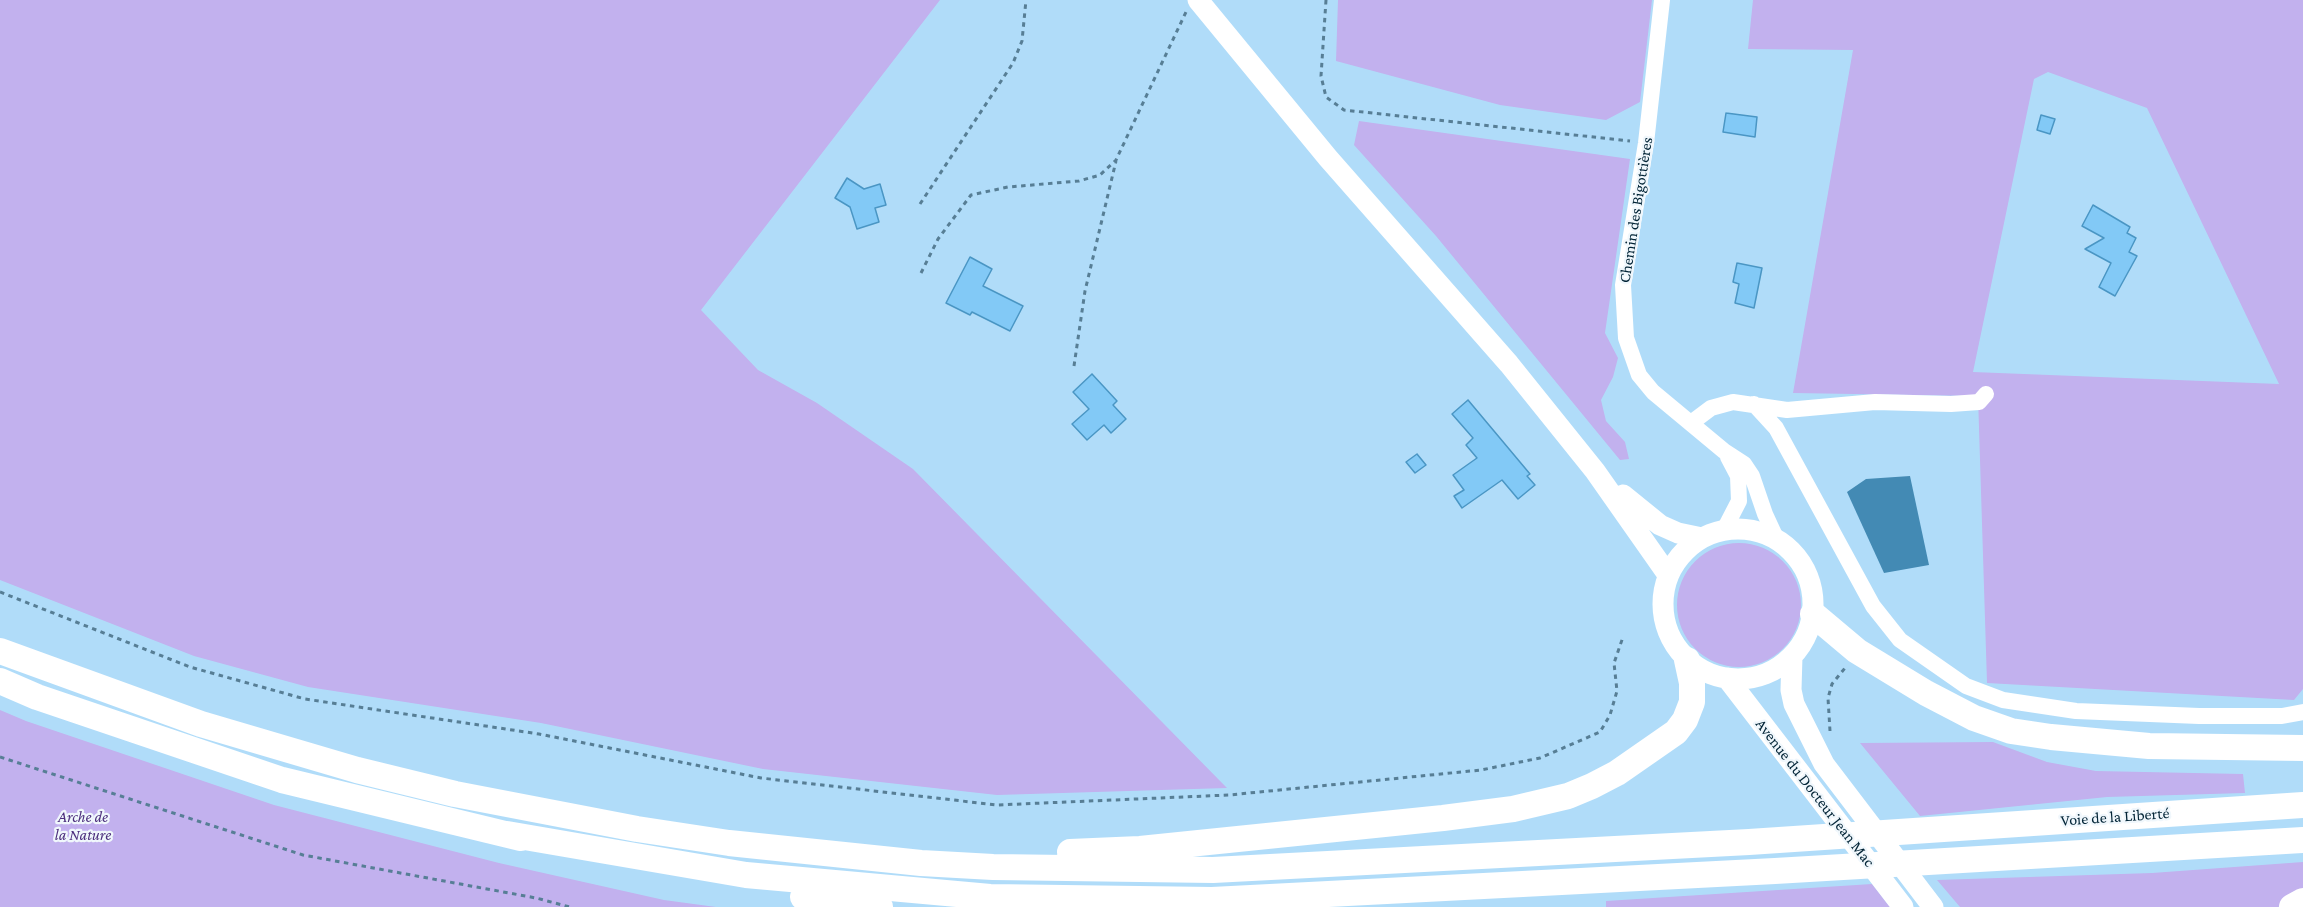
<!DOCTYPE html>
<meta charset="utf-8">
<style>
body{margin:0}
canvas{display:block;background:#b0dcf9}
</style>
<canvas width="2303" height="907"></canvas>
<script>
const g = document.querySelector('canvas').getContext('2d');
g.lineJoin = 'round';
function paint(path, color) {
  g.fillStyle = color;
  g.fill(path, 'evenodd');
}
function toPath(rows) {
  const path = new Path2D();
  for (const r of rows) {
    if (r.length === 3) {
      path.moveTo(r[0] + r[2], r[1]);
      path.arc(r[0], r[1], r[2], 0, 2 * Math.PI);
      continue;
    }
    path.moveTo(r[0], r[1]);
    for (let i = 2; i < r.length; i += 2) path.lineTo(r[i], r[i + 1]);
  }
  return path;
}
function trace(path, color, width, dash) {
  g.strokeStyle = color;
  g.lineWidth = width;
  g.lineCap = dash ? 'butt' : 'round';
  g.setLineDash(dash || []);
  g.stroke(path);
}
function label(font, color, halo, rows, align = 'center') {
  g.font = font + ' "Crimson Pro",serif';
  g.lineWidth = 4.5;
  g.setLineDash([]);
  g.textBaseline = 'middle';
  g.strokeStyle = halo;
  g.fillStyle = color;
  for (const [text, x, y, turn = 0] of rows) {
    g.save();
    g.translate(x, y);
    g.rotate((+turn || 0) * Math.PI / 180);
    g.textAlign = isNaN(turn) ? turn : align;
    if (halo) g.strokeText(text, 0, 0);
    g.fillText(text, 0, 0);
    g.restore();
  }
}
const green = toPath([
 [0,0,940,0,701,310,758,370,817,403,913,469,1227,788,997,795,763,769,541,723,308,687,194,656,0,580],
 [1338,0,1652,0,1640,102,1606,120,1500,105,1336,61],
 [1753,0,2303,0,2303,689,2294,700,1987,683,1978,396,1793,393,1853,50,1748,49],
 [2048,72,2147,108,2279,384,1973,372,2034,79],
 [1359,121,1630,159,1605,333,1618,358,1613,377,1601,400,1606,421,1625,442,1629,459,1620,460,1436,236,1354,145],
 [1739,605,62],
 [0,710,26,721,274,805,499,863,664,900,716,907,0,907],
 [1993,742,2047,762,2096,771,2243,774,2245,793,2107,797,1920,816,1860,743],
 [2303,862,2303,894,2278,907,1960,907,1937,880,2152,873],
 [1872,884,1890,907,1606,907,1606,901]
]);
const water = toPath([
 [1910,476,1929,565,1884,573,1847,492,1866,479]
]);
const building = toPath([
 [1726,113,1757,117,1755,137,1723,132,1726,113],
 [2041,115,2055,119,2050,134,2037,130,2041,115],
 [847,178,864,189,880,184,886,205,875,208,879,222,857,229,850,207,835,198,847,178],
 [2093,205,2130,227,2127,233,2136,238,2129,252,2137,256,2115,296,2099,287,2111,263,2085,249,2104,238,2082,226,2093,205],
 [970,257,992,269,983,286,1023,306,1010,331,972,312,970,315,946,303,970,257],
 [1737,263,1762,268,1754,308,1735,303,1739,284,1733,282,1737,263],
 [1092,374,1117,401,1113,405,1126,419,1111,433,1104,425,1087,440,1072,424,1089,409,1073,392,1092,374],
 [1468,400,1530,474,1527,476,1535,485,1518,499,1502,480,1462,508,1454,496,1464,490,1453,475,1477,458,1466,445,1473,438,1452,414,1468,400],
 [1417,454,1426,465,1415,473,1406,462,1417,454]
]);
const path = toPath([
 [1326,0,1321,76,1326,97,1344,110,1630,141],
 [920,204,1013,63,1022,41,1026,0],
 [921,273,938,239,971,195,1008,187,1079,181,1100,175,1116,160,1186,12],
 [1074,366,1085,291,1116,161],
 [0,592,190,667,305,699,539,734,761,778,997,805,1229,795,1481,770,1540,758,1600,732,1610,715,1617,691,1614,663,1623,637],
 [1830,731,1828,698,1832,684,1845,668],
 [0,757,303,855,536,898,570,907]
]);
const minor = toPath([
 [1662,0,1646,143,1623,285,1626,338,1639,375,1653,392,1724,451,1744,464,1752,476,1765,514,1777,540],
 [1754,404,1776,428,1873,606,1900,640,1966,686,2003,700,2076,711,2199,716,2282,716,2303,712],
 [1691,423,1711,408,1733,402,1787,410,1875,402,1951,404,1979,402,1986,394],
 [1724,530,1739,501,1738,476,1728,457]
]);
const major = toPath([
 [1198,0,1328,158,1509,364,1595,471,1668,575],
 [1623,495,1660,525,1678,533,1702,538],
 [1738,604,75],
 [1792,656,1791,690,1794,704,1824,764,1933,907],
 [1727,678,1903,907]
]);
const highway = toPath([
 [1813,614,1857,651,1926,693,1974,718,2011,731,2051,737,2149,746,2303,748],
 [0,651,201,724,357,770,455,794,637,829,729,843,921,863,993,867,1213,870,1749,842,2303,805],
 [0,681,37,697,282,780,521,838],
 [507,834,746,875,990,897,1212,900,1775,871,2303,840],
 [1070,852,1140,849,1443,818,1513,809,1568,796,1592,786,1617,773,1676,732,1685,720,1692,702,1692,683,1687,660],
 [803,897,880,907],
 [2292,907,2303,901]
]);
const streetNames = [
 ["Chemin des Bigottières",1636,210,-81],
 ["Avenue du Docteur Jean Mac",1815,793,52],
 ["Voie de la Liberté",2115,817,-4]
];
const parkNames = [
 ["Arche de",83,817],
 ["la Nature",83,835]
];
paint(green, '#c2b1ee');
paint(water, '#438ab4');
paint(building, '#82c9f6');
trace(building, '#4a96c4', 1.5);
trace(path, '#577e95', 3, [4.5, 4.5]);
trace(minor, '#fff', 16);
trace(major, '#fff', 21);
trace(highway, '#fff', 26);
label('16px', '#022436', '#f0f7fc', streetNames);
label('italic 16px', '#4c2f7d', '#f0f7fc', parkNames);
</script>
